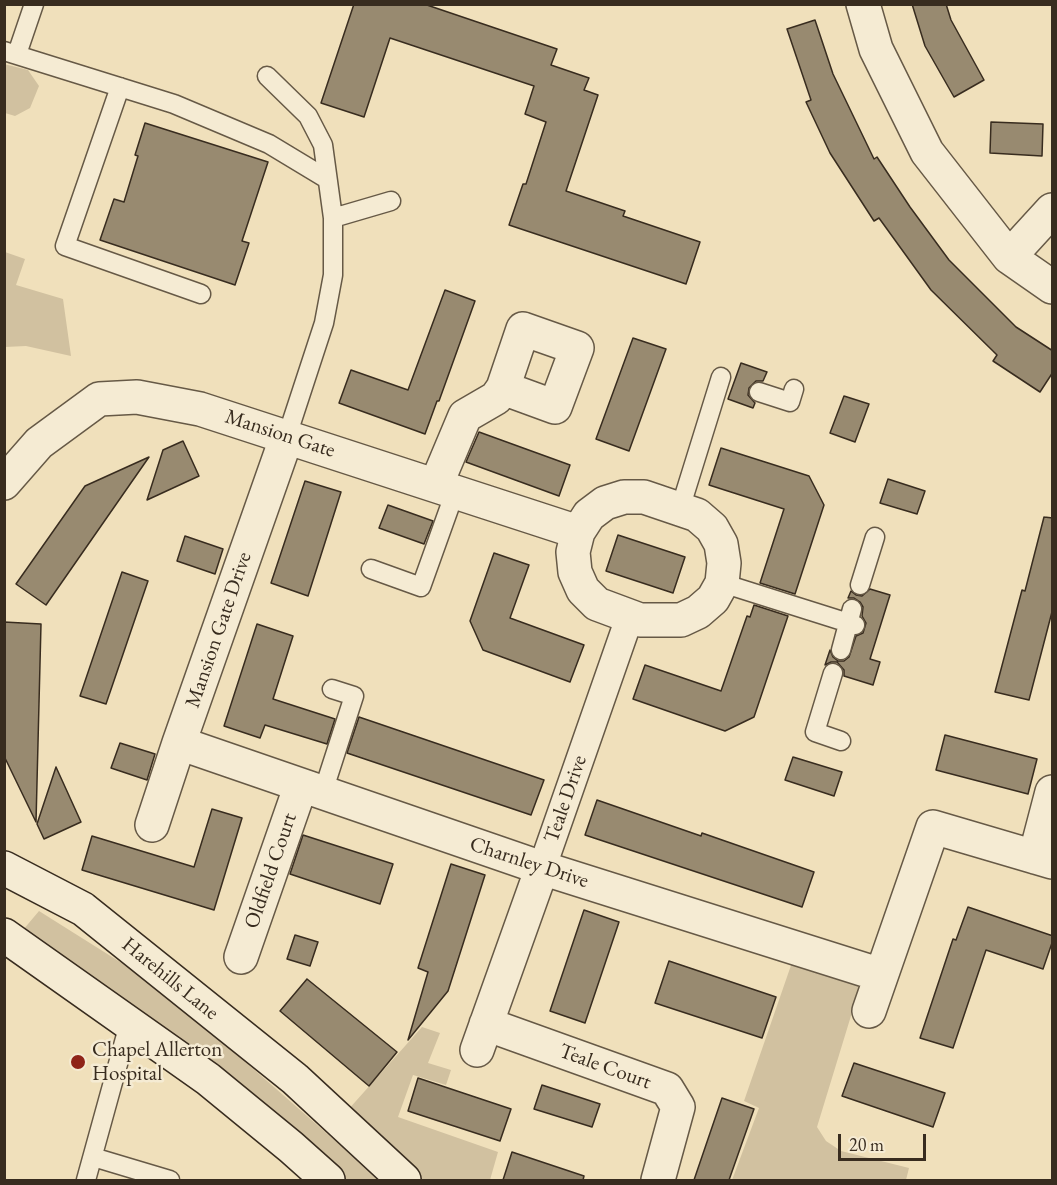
<!DOCTYPE html>
<style>
body{margin:0}
#map{position:relative;width:1057px;height:1185px;overflow:hidden;background:#f0e0bb;font-family:"EB Garamond",serif}
canvas{display:block}
.frame{position:absolute;inset:0;border:6px solid #382c1f;pointer-events:none}
.scale{position:absolute;left:838px;top:1134px;width:88px;height:27px;box-sizing:border-box;border:3px solid #382c1f;border-top:0;padding-left:8px;font-size:18px;line-height:21px;white-space:nowrap;color:#382c1f;-webkit-text-stroke:4px #f5ebd3;paint-order:stroke}
</style>
<div id="map">
<canvas width="1057" height="1185"></canvas>
<div class="frame"></div>
<div class="scale">20 m</div>
</div>
<script>
const g = document.querySelector('canvas').getContext('2d');
g.lineJoin = 'round';
function paint(path, color) {
  g.fillStyle = color;
  g.fill(path, 'evenodd');
}
function toPath(rows) {
  const path = new Path2D();
  for (const r of rows) {
    path.moveTo(r[0], r[1]);
    for (let i = 2; i < r.length; i += 2) path.lineTo(r[i], r[i + 1]);
  }
  return path;
}
function trace(path, color, width, dash) {
  g.strokeStyle = color;
  g.lineWidth = width;
  g.lineCap = dash ? 'butt' : 'round';
  g.setLineDash(dash || []);
  g.stroke(path);
}
function label(font, color, halo, rows, align = 'center') {
  g.font = font + ' "EB Garamond",serif';
  g.lineWidth = 5;
  g.setLineDash([]);
  g.textBaseline = 'middle';
  g.strokeStyle = halo;
  g.fillStyle = color;
  for (const [text, x, y, turn = 0] of rows) {
    g.save();
    g.translate(x, y);
    g.rotate((+turn || 0) * Math.PI / 180);
    g.textAlign = isNaN(turn) ? turn : align;
    if (halo) g.strokeText(text, 0, 0);
    g.fillText(text, 0, 0);
    g.restore();
  }
}
const green = toPath([
 [4,64,28,70,39,86,30,108,15,116,5,113],
 [5,252,25,259,16,285,63,299,71,356,26,346,5,347],
 [39,911,128,967,234,1052,380,1180,347,1180,250,1097,23,930],
 [797,948,865,970,817,1127,826,1141,841,1151,909,1168,906,1180,732,1180,759,1108,744,1101],
 [422,1027,440,1033,428,1063,451,1070,446,1085,413,1075,398,1117,498,1152,490,1180,404,1180,339,1120]
]);
const building = toPath([
 [354,4,424,4,557,49,551,65,589,78,584,90,598,95,566,191,625,211,623,216,700,242,686,284,509,225,523,184,526,184,546,122,525,114,534,86,390,38,364,117,321,103,354,4],
 [912,4,946,4,951,20,984,80,954,97,925,46,912,4],
 [815,20,833,74,874,159,877,157,910,207,949,260,1016,327,1053,351,1053,372,1040,392,993,361,997,355,931,290,879,218,874,221,830,153,806,102,811,100,787,29,815,20],
 [991,122,1043,124,1042,156,990,153,991,122],
 [145,123,268,162,242,241,249,243,235,285,100,240,114,199,124,202,138,156,135,155,145,123],
 [445,290,475,301,439,401,437,401,425,434,339,403,351,370,408,390,445,290],
 [633,338,666,349,629,451,596,439,633,338],
 [741,363,767,372,763,381,756,381,749,388,748,395,755,403,753,408,728,399,741,363],
 [844,396,869,404,855,442,830,433,844,396],
 [479,432,570,465,559,496,466,462,479,432],
 [183,441,199,476,147,500,163,450,183,441],
 [721,448,809,476,824,505,795,594,760,583,784,509,709,485,721,448],
 [149,457,46,605,16,584,85,486,149,457],
 [888,479,925,491,917,514,880,503,888,479],
 [305,481,341,492,308,596,271,583,305,481],
 [388,505,433,521,424,544,379,528,388,505],
 [1044,517,1053,518,1053,608,1029,700,995,692,1022,590,1025,591,1044,517],
 [618,535,685,557,673,593,606,571,618,535],
 [185,536,223,549,215,574,177,561,185,536],
 [494,553,529,565,510,618,584,645,570,682,483,650,470,621,494,553],
 [122,572,148,581,106,704,80,696,122,572],
 [870,589,890,595,870,659,880,662,873,685,844,676,844,670,837,662,831,662,825,665,830,650,833,657,838,661,844,661,849,657,856,636,863,633,866,623,862,616,863,607,860,602,854,598,848,598,851,591,856,595,862,596,870,589],
 [754,605,788,616,754,717,725,731,633,699,645,665,721,691,747,616,750,617,754,605],
 [4,622,41,624,36,822,4,756,4,622],
 [257,624,293,636,273,699,335,719,327,744,265,725,260,738,224,726,257,624],
 [359,717,544,780,531,815,347,753,359,717],
 [945,735,1037,759,1028,794,936,770,945,735],
 [120,743,155,754,147,780,111,768,120,743],
 [793,757,842,772,834,796,785,780,793,757],
 [56,767,81,822,44,839,37,824,56,767],
 [597,800,701,836,702,833,814,872,802,907,585,835,597,800],
 [212,809,242,818,214,910,82,870,92,836,194,867,212,809],
 [303,835,393,864,380,904,290,874,303,835],
 [451,864,485,875,448,991,408,1040,428,972,418,968,451,864],
 [968,907,1053,936,1053,940,1043,969,986,950,953,1048,920,1038,953,939,956,940,968,907],
 [584,910,619,922,585,1023,550,1011,584,910],
 [295,935,318,942,310,966,287,959,295,935],
 [669,961,776,997,762,1038,655,1003,669,961],
 [307,979,397,1052,369,1086,280,1011,307,979],
 [854,1063,945,1093,933,1127,842,1096,854,1063],
 [418,1078,511,1109,500,1141,408,1111,418,1078],
 [542,1085,600,1104,592,1127,534,1109,542,1085],
 [722,1098,754,1109,729,1180,694,1180,722,1098],
 [512,1152,584,1176,583,1180,503,1180,512,1152]
]);
const service = toPath([
 [4,51,174,104,269,144,327,179],
 [17,54,34,4],
 [267,76,308,116,323,145,333,218,333,275,324,323,287,436],
 [120,87,65,246,201,294],
 [333,218,391,201],
 [759,392,790,402,794,389],
 [680,509,721,377],
 [371,569,421,587,455,492],
 [722,583,855,625],
 [860,585,875,537],
 [841,650,852,609],
 [833,673,815,732,841,741],
 [323,792,354,696,332,689],
 [93,1157,170,1180],
 [86,1180,129,1024]
]);
const pedestrian = toPath([
 [542,868,630,616]
]);
const minor = toPath([
 [863,4,876,49,927,152,1009,257,1052,287],
 [1009,257,1052,210],
 [4,483,39,443,99,399,137,397,200,409,578,532],
 [436,485,465,416,496,398,503,388,523,329,577,348,555,407,503,388],
 [624,497,644,497,697,515,712,528,721,544,724,563,722,583,713,599,698,612,681,620,640,620,597,604,583,590,575,572,573,552,578,532,589,515,605,503,624,497],
 [179,743,542,868,881,975],
 [152,825,179,743,287,436],
 [1035,857,1052,792],
 [241,957,301,785],
 [869,1011,933,827,1052,862],
 [486,1024,667,1089,678,1107,658,1180],
 [477,1050,542,868]
]);
const secondary = toPath([
 [4,868,83,909,295,1079,404,1180],
 [4,935,208,1079,291,1147,328,1180]
]);
const markers = [
 [78,1062,8,"#8f2418"]
];
const streetNames = [
 ["Mansion Gate",280,434,18],
 ["Mansion Gate Drive",219,630,-71],
 ["Teale Drive",566,799,-71],
 ["Charnley Drive",529,863,18],
 ["Oldfield Court",271,871,-71],
 ["Harehills Lane",170,979,39],
 ["Teale Court",605,1067,20]
];
const poiNames = [
 ["Chapel Allerton",92,1050],
 ["Hospital",92,1074]
];
paint(green, '#d1c1a0');
paint(building, '#988a70');
trace(building, '#382c1f', 1.5);
trace(service, '#665946', 21);
trace(pedestrian, '#665946', 30);
trace(minor, '#665946', 36);
trace(secondary, '#382c1f', 36);
trace(service, '#f5ebd3', 18);
trace(pedestrian, '#f5ebd3', 27);
trace(minor, '#f5ebd3', 33);
trace(secondary, '#f5ebd3', 33);
for (const [x, y, r, color] of markers) {
  const dot = new Path2D();
  dot.arc(x, y, r, 0, 2 * Math.PI);
  g.fillStyle = color;
  g.fill(dot);
  trace(dot, '#f5ebd3', 2);
}
label('21px', '#382c1f', '#f5ebd3', streetNames);
label('21px', '#382c1f', '#f5ebd3', poiNames, 'left');
</script>
